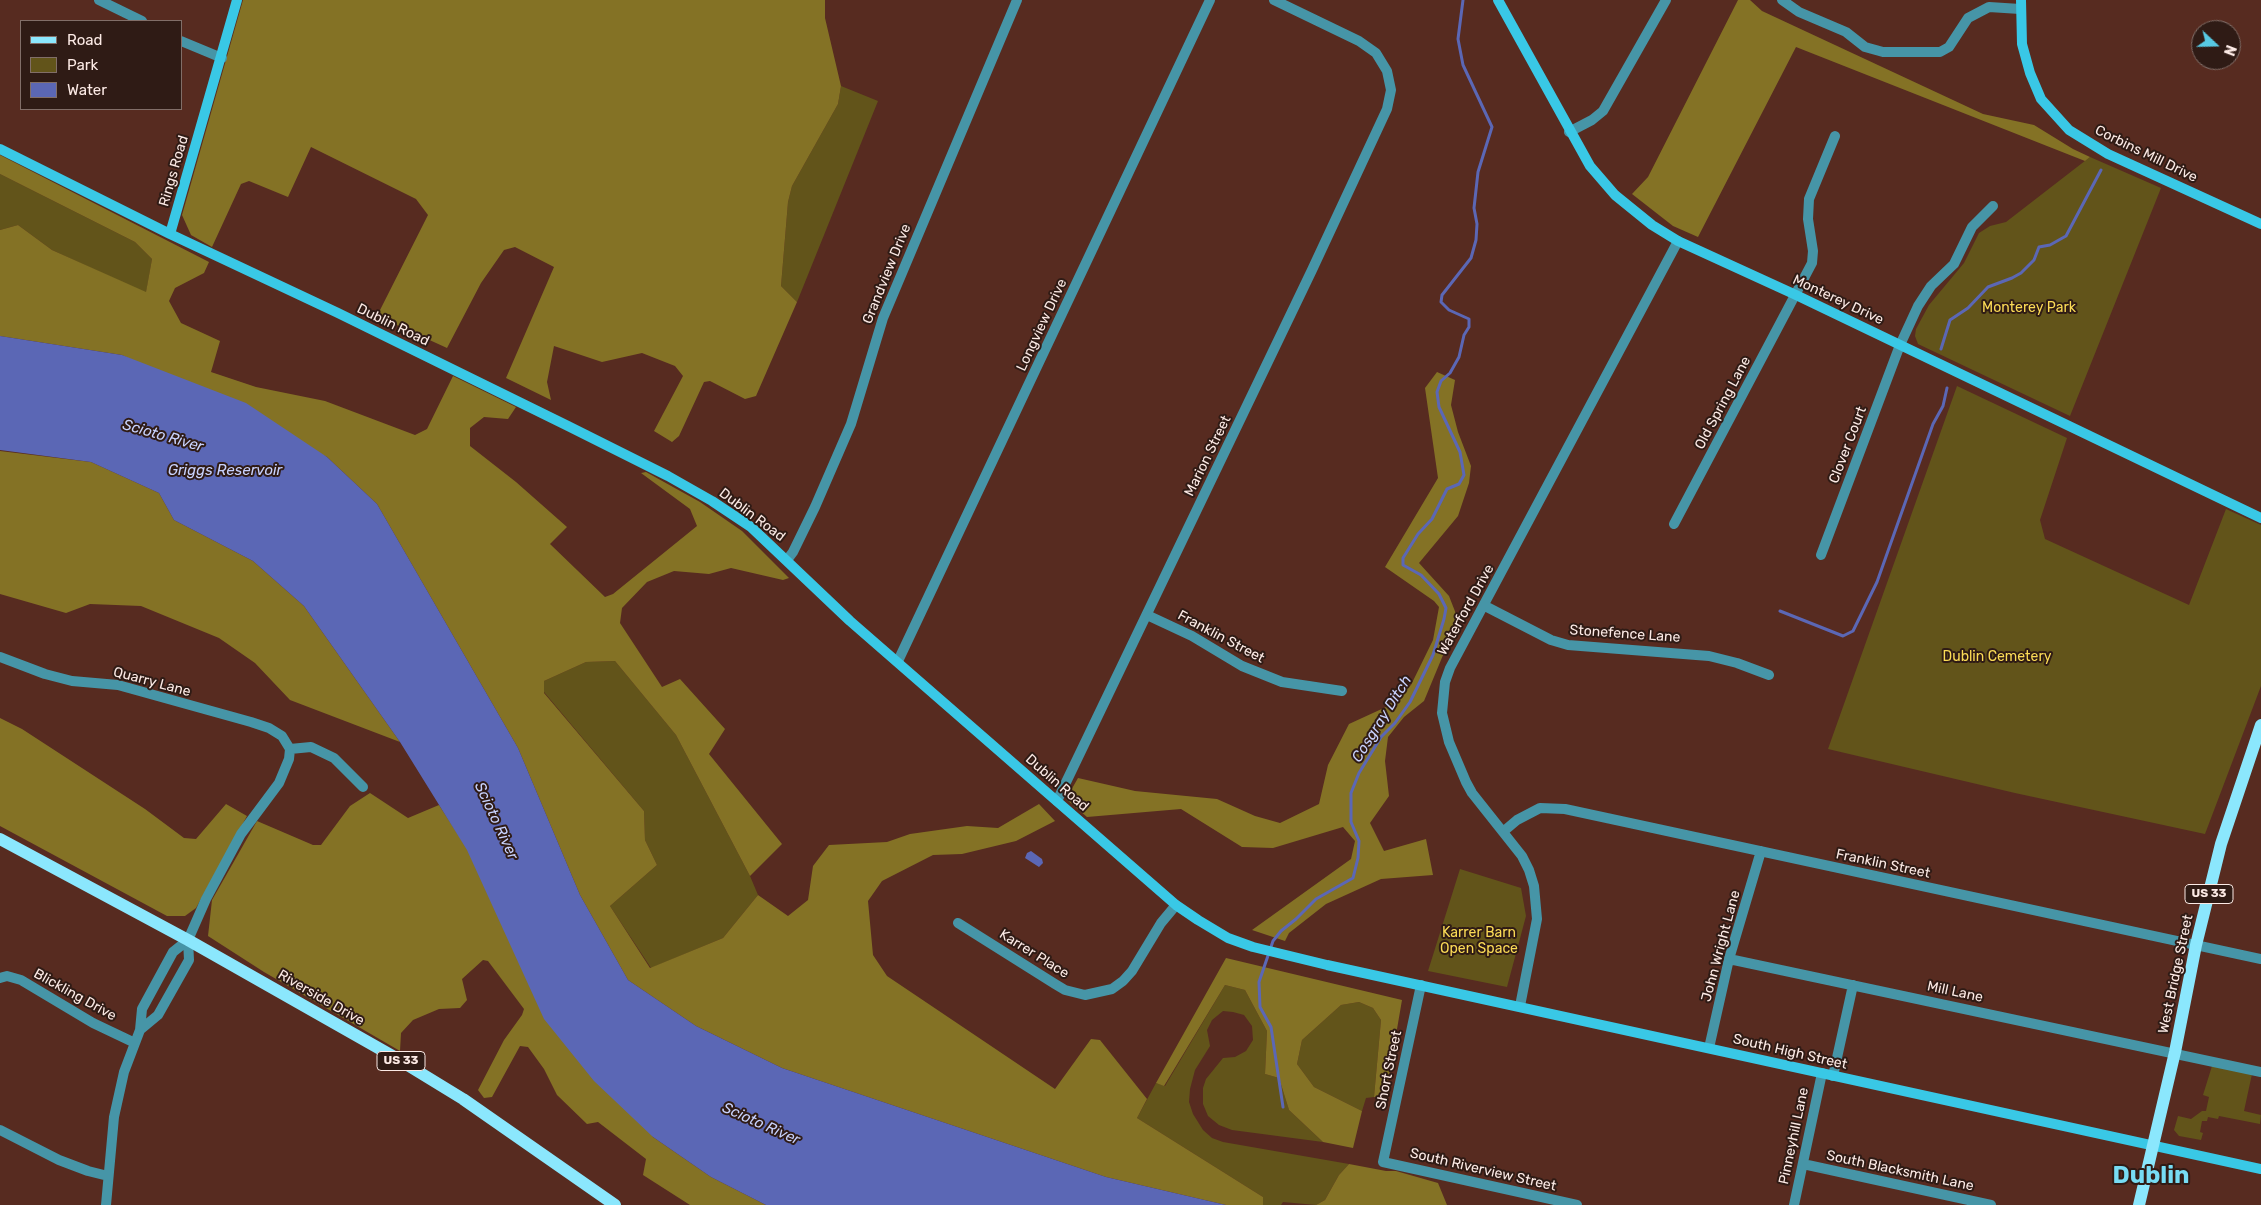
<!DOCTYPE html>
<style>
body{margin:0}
#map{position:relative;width:2261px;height:1205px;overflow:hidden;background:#572b20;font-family:Rubik,sans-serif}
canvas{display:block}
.legend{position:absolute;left:20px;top:20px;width:162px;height:90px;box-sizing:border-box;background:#2f1b15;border:1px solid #816e68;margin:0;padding:6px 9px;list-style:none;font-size:15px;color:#fceae5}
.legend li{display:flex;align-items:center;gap:10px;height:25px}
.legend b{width:25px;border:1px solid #816e68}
.north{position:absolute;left:2191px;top:20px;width:50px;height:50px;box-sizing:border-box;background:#2f1b15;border:1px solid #816e68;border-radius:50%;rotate:111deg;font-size:14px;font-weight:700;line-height:20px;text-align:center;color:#fceae5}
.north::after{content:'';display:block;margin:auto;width:18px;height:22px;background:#57c9e3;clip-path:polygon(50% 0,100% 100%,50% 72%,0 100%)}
</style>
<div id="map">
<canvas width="2261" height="1205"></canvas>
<ul class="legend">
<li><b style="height:6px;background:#8be7fd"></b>Road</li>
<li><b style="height:14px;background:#62541a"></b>Park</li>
<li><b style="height:14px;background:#5b67b5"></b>Water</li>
</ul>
<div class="north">N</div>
</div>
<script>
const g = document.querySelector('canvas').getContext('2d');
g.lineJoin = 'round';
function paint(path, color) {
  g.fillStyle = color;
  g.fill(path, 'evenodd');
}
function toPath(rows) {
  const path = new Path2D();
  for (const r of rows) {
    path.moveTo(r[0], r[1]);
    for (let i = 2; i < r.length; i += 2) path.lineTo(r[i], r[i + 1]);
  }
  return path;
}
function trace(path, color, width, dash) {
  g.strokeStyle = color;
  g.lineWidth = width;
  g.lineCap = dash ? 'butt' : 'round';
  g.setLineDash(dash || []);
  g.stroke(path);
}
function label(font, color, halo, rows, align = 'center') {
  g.font = font + ' Rubik,sans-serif';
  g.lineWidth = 4;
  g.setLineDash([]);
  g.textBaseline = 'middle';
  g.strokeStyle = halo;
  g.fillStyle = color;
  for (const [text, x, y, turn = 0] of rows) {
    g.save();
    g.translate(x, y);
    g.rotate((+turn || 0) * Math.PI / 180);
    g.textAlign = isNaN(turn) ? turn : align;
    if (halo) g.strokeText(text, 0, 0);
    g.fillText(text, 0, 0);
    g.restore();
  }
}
const green = toPath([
 [841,86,878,101,797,302,781,286,788,202,792,186,838,104],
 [2090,157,2161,188,2070,416,1918,344,1915,336,1916,329,1929,305,1964,263,1979,233,1990,226,2006,222],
 [0,174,135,242,152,259,146,293,52,250,18,225,0,230],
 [1957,386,2067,438,2040,520,2045,539,2189,605,2226,509,2261,525,2261,686,2205,834,2015,793,1828,749],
 [615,661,676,735,750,876,758,895,723,938,651,968,610,906,657,865,645,840,644,811,544,692,544,681,586,662],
 [1460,869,1521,888,1526,916,1507,987,1428,971],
 [1225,985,1245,990,1267,1031,1265,1074,1279,1078,1289,1110,1323,1142,1232,1130,1219,1125,1208,1116,1203,1104,1203,1088,1206,1079,1223,1058,1235,1057,1246,1051,1253,1040,1252,1026,1244,1015,1233,1012,1223,1011,1212,1020,1207,1030,1210,1046,1195,1070,1190,1089,1189,1102,1193,1114,1203,1130,1212,1138,1223,1142,1349,1164,1339,1175,1325,1200,1316,1205,1283,1202,1281,1205,1263,1205,1263,1197,1137,1118,1156,1083,1165,1086],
 [1359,1002,1373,1008,1381,1020,1374,1097,1366,1098,1362,1111,1314,1087,1297,1064,1302,1040,1341,1005],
 [2212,1066,2252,1074,2244,1111,2261,1115,2260,1124,2219,1116,2218,1119,2208,1117,2207,1121,2202,1121,2200,1132,2203,1133,2201,1140,2179,1136,2174,1130,2178,1116,2191,1119,2202,1111,2206,1111,2209,1097,2203,1095]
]);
const forest = toPath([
 [243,0,825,0,825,18,841,86,838,104,792,186,788,202,781,286,797,302,756,396,745,399,710,381,704,382,679,436,672,442,654,431,683,376,675,366,642,353,602,362,554,346,547,382,551,400,506,378,554,267,515,247,504,250,481,283,447,348,377,316,428,215,416,199,311,147,288,197,249,181,241,184,212,247,191,235,182,215],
 [1738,0,1750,0,1762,11,1983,114,2034,125,2073,149,2090,157,2085,161,1796,47,1698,237,1673,226,1632,194,1648,177],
 [0,155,209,262,204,273,175,288,169,301,181,323,220,341,211,372,256,387,325,401,415,435,427,429,453,376,516,407,508,419,484,417,470,428,470,446,516,482,567,527,550,544,605,597,613,594,697,526,690,509,641,473,646,472,700,502,742,531,789,578,783,580,731,568,709,574,674,571,647,582,622,608,620,623,662,687,680,679,725,729,709,754,782,844,750,876,676,735,615,661,586,662,544,681,544,693,644,811,645,840,657,865,610,906,650,968,723,938,758,895,788,916,808,900,813,866,829,845,887,842,910,834,967,826,998,828,1039,804,1055,821,1016,841,962,854,933,855,882,881,868,901,873,955,887,976,1055,1089,1091,1039,1100,1040,1147,1099,1137,1118,1263,1197,1263,1205,1226,1205,1106,1177,782,1068,696,1026,628,980,580,895,518,748,377,504,327,457,122,355,0,336,0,230,18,225,52,250,146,292,152,259,135,242,0,174],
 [1437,372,1455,380,1451,405,1458,432,1471,466,1469,483,1458,516,1419,563,1449,596,1458,619,1424,701,1404,717,1388,737,1385,761,1389,796,1370,823,1384,851,1426,839,1433,875,1381,879,1326,904,1289,933,1285,941,1252,930,1351,859,1355,841,1343,827,1273,848,1242,847,1181,809,1087,817,1066,799,1078,778,1135,791,1217,799,1255,816,1280,823,1319,804,1328,765,1349,724,1386,707,1411,685,1433,640,1439,607,1434,601,1385,567,1438,478,1425,388],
 [0,451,91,462,159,493,174,520,253,561,304,606,400,742,290,700,255,663,219,638,141,606,90,604,66,613,0,594],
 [0,718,22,729,145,809,184,838,196,839,226,804,247,816,196,908,185,916,167,916,0,826],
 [370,793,408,818,439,805,653,1137,711,1177,766,1205,690,1205,643,1175,646,1159,598,1122,587,1124,557,1095,544,1069,528,1047,520,1046,492,1097,484,1098,478,1090,504,1040,522,1015,524,1009,488,961,483,960,462,979,467,1000,460,1008,439,1009,413,1020,401,1033,400,1051,264,972,208,936,212,900,257,821,313,845,321,845,350,806],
 [1226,958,1402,1000,1385,1099,1374,1097,1381,1020,1373,1008,1359,1002,1341,1005,1302,1040,1297,1064,1314,1087,1362,1111,1353,1148,1323,1142,1289,1110,1279,1078,1265,1074,1267,1031,1245,990,1225,985,1164,1086,1156,1083],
 [1349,1164,1386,1171,1396,1171,1438,1183,1447,1205,1316,1205,1325,1200,1339,1175]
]);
const water = toPath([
 [0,336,122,355,246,403,327,457,377,504,518,748,580,895,628,980,696,1026,782,1068,1106,1177,1226,1205,766,1205,711,1177,653,1137,594,1081,544,1019,467,850,400,742,304,606,253,561,174,520,159,493,91,462,0,450],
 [1031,851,1042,859,1043,863,1039,867,1025,858,1027,853]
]);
const stream = toPath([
 [1941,349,1950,320,1968,308,1988,287,2012,278,2021,273,2034,260,2039,247,2050,245,2066,236,2101,170],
 [1780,611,1843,636,1853,631,1877,582,1933,424,1943,406,1947,388],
 [1283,1107,1271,1027,1260,1007,1259,982,1273,941,1281,931,1296,919,1316,899,1353,878,1358,858,1359,841,1351,822,1351,793,1359,773,1381,737,1395,723,1410,702,1433,655,1444,619,1446,608,1439,594,1421,575,1403,565,1403,558,1418,534,1432,519,1447,489,1459,484,1464,475,1460,452,1439,407,1437,392,1441,381,1450,373,1459,357,1464,335,1469,327,1469,319,1449,310,1441,302,1442,295,1471,258,1476,240,1477,224,1474,208,1478,172,1492,127,1463,65,1458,39,1463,0]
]);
const street = toPath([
 [99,0,142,21],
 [1782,0,1799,12,1846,32,1865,47,1883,52,1940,52,1949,47,1968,18,1989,7,2020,9],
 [181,41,222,58],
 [1569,132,1592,120,1603,111,1666,0],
 [1674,524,1812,263,1813,251,1808,219,1809,199,1835,136],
 [1821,555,1900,345,1918,306,1931,286,1954,264,1972,227,1993,206],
 [787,560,793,552,815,507,851,424,883,318,1017,0],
 [1485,606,1551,640,1568,645,1709,656,1737,663,1769,675],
 [1147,615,1192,636,1242,666,1282,682,1342,691],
 [0,657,45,674,72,681,118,685,251,722,269,728,282,736,290,749,289,759,279,783,241,834,206,899,188,940,189,960,158,1015,140,1030],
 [898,661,1210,0],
 [290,749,311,747,334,758,363,787],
 [1057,801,1312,270,1387,109,1391,90,1387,71,1376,53,1359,41,1274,0],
 [1504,831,1517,820,1540,808,1565,809,2261,959],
 [958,923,1055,984,1065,990,1085,995,1112,989,1123,981,1132,971,1161,923,1176,905],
 [1729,959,2261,1072],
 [0,978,7,976,21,980,93,1023,135,1043],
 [1421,985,1383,1162,1577,1205],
 [1520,1006,1537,919,1534,886,1529,870,1522,856,1472,793,1466,782,1449,742,1442,713,1445,682,1450,668,1678,241],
 [1709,1048,1729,959,1761,851],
 [1833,1076,1853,985],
 [0,1130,59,1160,88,1171,108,1176],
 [1803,1164,1991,1205],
 [106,1205,114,1117,124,1072,140,1030,142,1009,173,952,188,940],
 [1794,1205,1822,1073]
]);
const secondary = toPath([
 [1498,0,1590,166,1615,195,1652,225,1678,241,1796,295,2261,518],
 [2021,0,2022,44,2030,73,2041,99,2069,130,2108,154,2261,224],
 [0,149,170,234,338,313,568,426,668,476,712,501,751,527,850,621,1176,905,1198,920,1228,938,1253,947,1327,965,2261,1169],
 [170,234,237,0]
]);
const primary = toPath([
 [0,839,188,940,396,1058,463,1099,615,1205],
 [2139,1205,2175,1052,2196,945,2221,844,2261,725]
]);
const shields = [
 [2209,894,48],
 [401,1061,48]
];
const shieldNames = [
 ["US 33",2209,894],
 ["US 33",401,1061]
];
const streetNames = [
 ["Corbins Mill Drive",2146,154,26],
 ["Rings Road",174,171,-74],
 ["Grandview Drive",887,274,-68],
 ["Monterey Drive",1838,300,25],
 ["Dublin Road",393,325,26],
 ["Longview Drive",1042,325,-65],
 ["Old Spring Lane",1723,403,-62],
 ["Clover Court",1848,445,-69],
 ["Marion Street",1208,456,-64],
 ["Dublin Road",752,515,37],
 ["Waterford Drive",1466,610,-61],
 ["Stonefence Lane",1625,634,4],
 ["Franklin Street",1221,637,28],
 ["Quarry Lane",152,682,15],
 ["Dublin Road",1057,783,41],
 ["Franklin Street",1883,864,12],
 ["John Wright Lane",1721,946,-75],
 ["Karrer Place",1034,954,32],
 ["West Bridge Street",2176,974,-78],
 ["Mill Lane",1955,992,12],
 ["Blickling Drive",75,995,29],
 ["Riverside Drive",321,998,30],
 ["South High Street",1790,1052,13],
 ["Short Street",1389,1070,-78],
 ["Pinneyhill Lane",1794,1136,-78],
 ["South Riverview Street",1483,1170,13],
 ["South Blacksmith Lane",1900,1171,12]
];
const parkNames = [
 ["Monterey Park",2029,308],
 ["Dublin Cemetery",1997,657],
 ["Karrer Barn",1479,933],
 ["Open Space",1479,949]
];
const waterNames = [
 ["Scioto River",163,436,16],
 ["Griggs Reservoir",225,471],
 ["Cosgray Ditch",1382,719,-58],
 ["Scioto River",496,821,65],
 ["Scioto River",761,1124,24]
];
const townNames = [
 ["Dublin",2151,1176]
];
paint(green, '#62541a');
paint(forest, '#847225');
paint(water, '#5b67b5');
trace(stream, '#5b67b5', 3);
trace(street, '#4695a7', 10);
trace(secondary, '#39c8e6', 10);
trace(primary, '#8be7fd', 12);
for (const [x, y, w] of shields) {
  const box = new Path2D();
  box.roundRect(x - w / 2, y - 9.5, w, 19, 4);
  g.fillStyle = '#2f1b15';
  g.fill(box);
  trace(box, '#fceae5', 1);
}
label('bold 12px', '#fceae5', null, shieldNames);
label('14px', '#fceae5', '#2f1b15', streetNames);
label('14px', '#fbdb56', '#2f1b15', parkNames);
label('italic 15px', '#c8d2fd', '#2f1b15', waterNames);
label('bold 24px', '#77dcf4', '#2f1b15', townNames);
</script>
